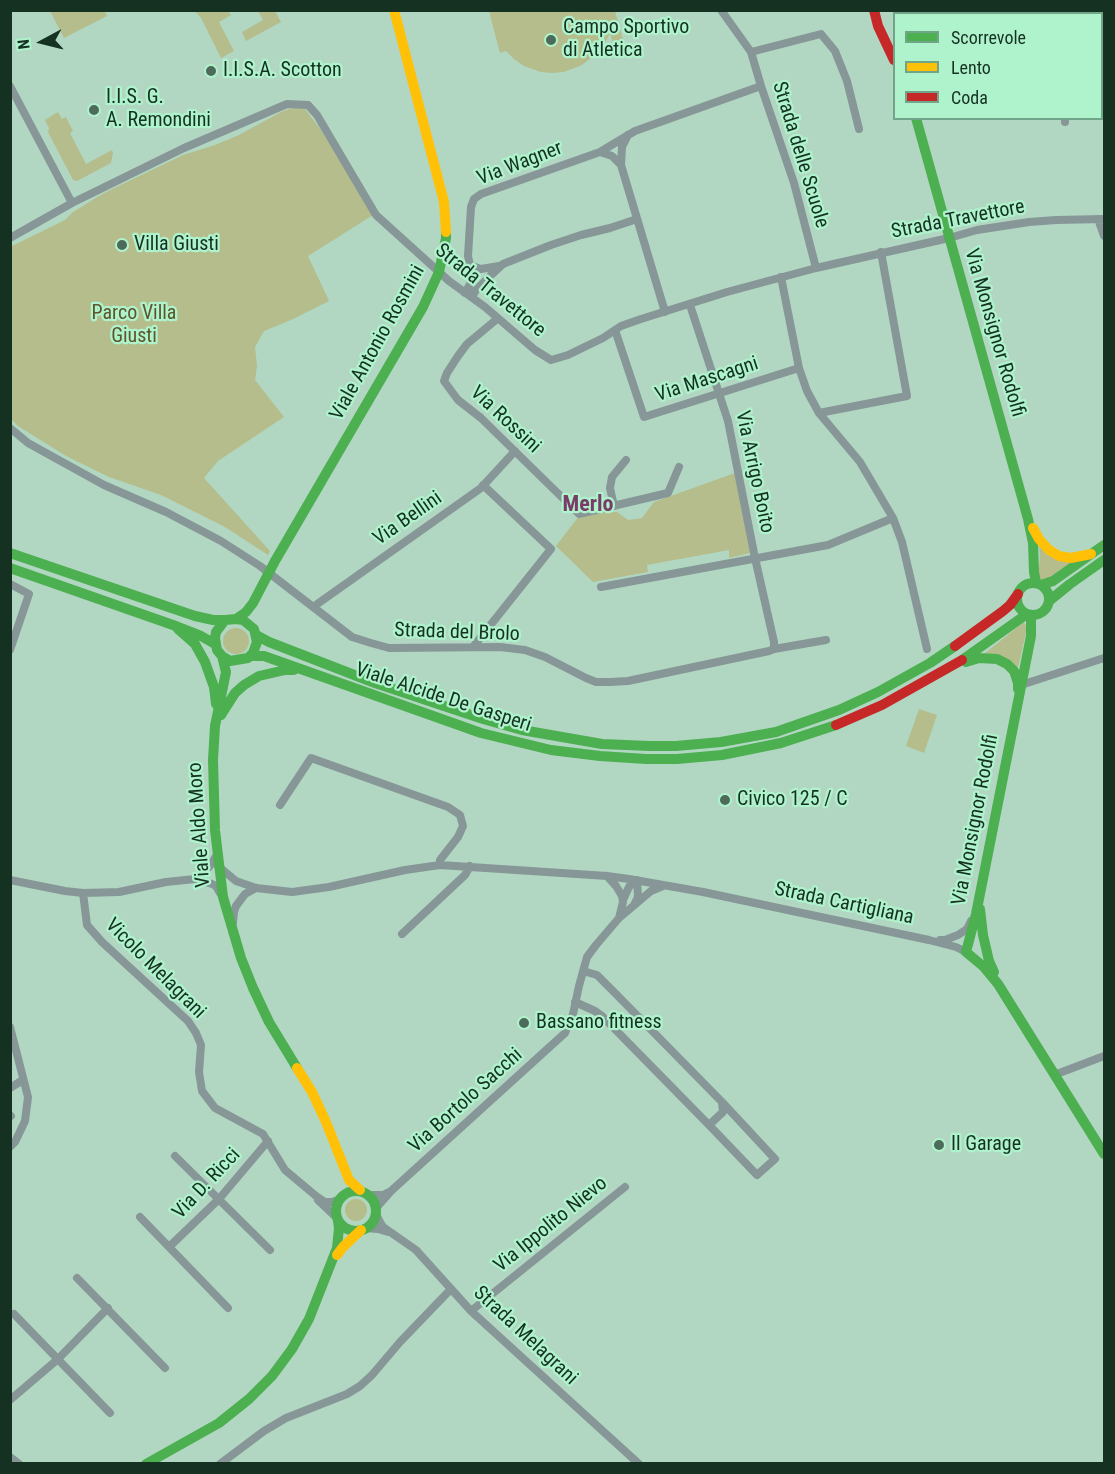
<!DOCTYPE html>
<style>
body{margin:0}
#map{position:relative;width:1115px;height:1474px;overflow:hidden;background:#b1d7c2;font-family:"Roboto Condensed",sans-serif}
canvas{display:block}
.frame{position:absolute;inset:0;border:12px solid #153122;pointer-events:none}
.legend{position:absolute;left:893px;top:12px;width:210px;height:108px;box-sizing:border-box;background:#aff3cd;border:2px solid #71a589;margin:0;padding:8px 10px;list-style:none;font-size:18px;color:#153122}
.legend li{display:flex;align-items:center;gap:12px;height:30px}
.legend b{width:30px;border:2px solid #71a589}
.north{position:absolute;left:12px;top:12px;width:60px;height:60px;-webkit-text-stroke:4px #aff3cd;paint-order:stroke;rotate:263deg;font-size:16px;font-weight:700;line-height:24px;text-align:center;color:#153122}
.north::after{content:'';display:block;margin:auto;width:21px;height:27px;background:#153122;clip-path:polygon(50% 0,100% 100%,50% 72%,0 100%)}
</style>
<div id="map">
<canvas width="1115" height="1474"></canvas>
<div class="frame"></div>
<ul class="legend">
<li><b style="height:8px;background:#4caf50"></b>Scorrevole</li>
<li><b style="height:8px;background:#ffc107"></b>Lento</li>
<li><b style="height:8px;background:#c62828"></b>Coda</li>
</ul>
<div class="north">N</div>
</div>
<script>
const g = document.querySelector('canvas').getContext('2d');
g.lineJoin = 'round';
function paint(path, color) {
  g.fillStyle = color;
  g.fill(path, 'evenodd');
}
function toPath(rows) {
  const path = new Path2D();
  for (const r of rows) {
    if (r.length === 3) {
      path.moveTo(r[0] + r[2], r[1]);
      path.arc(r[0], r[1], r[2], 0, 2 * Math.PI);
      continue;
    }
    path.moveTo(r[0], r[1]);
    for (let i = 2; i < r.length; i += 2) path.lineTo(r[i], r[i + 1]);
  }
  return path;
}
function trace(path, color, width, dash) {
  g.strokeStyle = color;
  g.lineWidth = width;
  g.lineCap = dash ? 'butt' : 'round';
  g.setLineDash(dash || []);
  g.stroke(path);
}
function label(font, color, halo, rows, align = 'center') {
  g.font = font + ' "Roboto Condensed",sans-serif';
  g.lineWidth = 4.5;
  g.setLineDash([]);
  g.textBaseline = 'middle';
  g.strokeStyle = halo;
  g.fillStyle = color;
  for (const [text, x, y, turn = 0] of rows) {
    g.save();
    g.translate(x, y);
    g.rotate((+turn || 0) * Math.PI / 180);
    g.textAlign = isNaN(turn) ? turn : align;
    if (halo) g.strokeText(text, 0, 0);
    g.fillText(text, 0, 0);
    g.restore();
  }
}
const green = toPath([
 [50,11,105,11,107,16,64,38],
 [195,11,228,11,231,15,219,22,234,51,221,58,201,18],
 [258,11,275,11,281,22,246,41,242,32,263,20],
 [489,11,615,11,624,43,614,46,610,33,605,43,597,53,582,65,564,72,552,73,541,72,524,66,514,59,506,51,500,53],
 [294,107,305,109,321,130,373,215,308,256,329,301,291,320,264,331,255,347,257,366,255,380,284,417,218,461,204,478,270,551,268,555,225,527,161,495,109,477,66,456,18,426,11,419,10,247,65,220,73,212,104,193,183,155,215,145,239,135,281,112],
 [58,112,62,119,66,117,73,131,70,133,86,164,112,150,113,153,111,163,77,181,73,180,48,132,49,128,45,120],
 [735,473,750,553,729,558,729,550,647,565,648,572,593,582,556,546,579,516,602,512,617,512,628,520,642,518,654,502],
 [1039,543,1073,561,1043,582,1038,580,1040,557],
 [1024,622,1026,626,1026,633,1017,672,984,654],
 [236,641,13],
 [919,709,937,715,924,753,906,746],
 [356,1210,11]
]);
const street = toPath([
 [721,10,751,52,761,86,794,183,816,268],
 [1046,14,1052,10],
 [751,52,821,34,835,51,847,81,859,129],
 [10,86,72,203],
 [1065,122,1065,118],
 [628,135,622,147,621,165,665,312],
 [600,152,612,156,621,165],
 [1098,219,1104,236],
 [10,238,72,203,184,148,287,104,308,105,317,115,376,215,449,281,485,307,535,350,551,360,568,355,603,338,621,326,641,319,727,292,816,268,949,238,977,230,1029,222,1056,220,1104,219],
 [469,265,481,269,499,266],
 [781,277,799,368,807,391,819,413,860,462,893,518,902,542,927,649],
 [465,293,473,279,468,256,471,207,474,199,481,194,600,152,635,131,761,86],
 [472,297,476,290,490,276,503,264,551,245,581,235,610,228,637,219],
 [690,305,728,421,755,558,774,642,774,649],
 [497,319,467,344,458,356,447,373,444,381,458,400,481,418,579,514,668,493,679,467],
 [615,330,644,417,799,368],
 [819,413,907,396,881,252],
 [10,428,28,443,104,485,166,512,221,541,260,566,352,637,371,643,389,648,500,647,525,650,545,657,586,678,596,682,610,682,628,681,769,651,774,649,826,640],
 [614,506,610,488,612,477,626,460],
 [10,584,29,594,10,650],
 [601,587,828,545,893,518],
 [313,607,481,488,515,451],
 [473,647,551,549,483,485],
 [1021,685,1104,658],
 [280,805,311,758,448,807,460,815,463,826,458,837,440,860,440,865],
 [218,866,236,881,256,888,292,892,329,887,405,870,440,865,607,876,629,879,703,892,929,940,956,947,966,952],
 [607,876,616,886,622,896,623,902,619,918],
 [195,879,209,867,217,855],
 [10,880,65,891,83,893,119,892,166,882,195,879,212,884,216,886,220,893],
 [83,893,87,925,102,942,188,1021,196,1033,201,1045,199,1072,202,1091,215,1108,263,1134,285,1170,316,1196,325,1202,332,1202,338,1200],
 [623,900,628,889,633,880],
 [634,905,638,897,637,880],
 [233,923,234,912,236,906,245,894,256,888],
 [402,934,465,875,470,866],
 [940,940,945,940,958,935,967,929,971,921],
 [575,1002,595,1011,602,1016,709,1125,723,1112,722,1102,614,992,597,975,583,971],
 [10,1027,28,1097,25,1121,15,1142,10,1147],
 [1055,1074,1062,1072,1104,1056],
 [10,1088,23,1080],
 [10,1115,11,1116],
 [709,1125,757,1175,775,1159,722,1102],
 [175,1156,270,1250],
 [369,1195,383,1195,389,1192],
 [318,1200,337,1218],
 [376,1208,391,1191,565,1033,573,1014,579,986,587,957,596,945,619,918,651,891,663,886],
 [376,1214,380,1222,383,1227,416,1250,471,1311,639,1464],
 [140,1217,228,1308],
 [366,1228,378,1229,388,1232],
 [169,1247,219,1199,268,1141],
 [77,1278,165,1368],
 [471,1311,625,1187],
 [14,1314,110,1413],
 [10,1400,58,1359,108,1308],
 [10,1457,19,1464],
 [220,1464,264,1431,286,1418,347,1394,360,1386,372,1375,400,1342,451,1289]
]);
const fast = toPath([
 [916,118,1028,519,1033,543,1034,572,1036,583],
 [10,553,195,616,213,620,225,620],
 [10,568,173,625,201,636,215,644],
 [1033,599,16],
 [1041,585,1053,581,1104,545],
 [1049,601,1070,584,1104,560],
 [1031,615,1031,636,976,914,966,952,984,967,998,984,1104,1154],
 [236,619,246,612,253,603,275,561,423,307,439,272,446,238,446,232],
 [236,619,243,620,254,629,257,642,253,653,248,658,230,661,222,656,217,650,215,638,216,632,225,620,236,619],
 [178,629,195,644,205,662,214,687,216,704],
 [256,635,269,642,375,683,483,719,522,730,602,744,649,746,676,746,721,742,776,732,839,710,878,692,930,663,955,646],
 [222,656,226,672,215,726,213,760,215,830,223,897,241,958,253,988,269,1022,297,1068],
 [250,656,264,656,481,733,551,750,600,756,646,759,677,759,722,755,781,743,836,725],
 [962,660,1027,614],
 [966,662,979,658,997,659,1007,664,1014,671,1018,683,1018,689],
 [221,715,235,693,244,685,259,676,285,670,294,670],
 [980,909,983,935,989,961,994,972],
 [356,1211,20],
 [146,1464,219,1423,249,1399,272,1376,292,1349,309,1319,337,1248,339,1228,338,1221]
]);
const slow = toPath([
 [394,10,444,202,446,232],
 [1033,528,1039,539,1049,550,1059,556,1071,558,1091,554],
 [297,1068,312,1092,326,1122,349,1180,360,1190],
 [337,1255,343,1247,361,1230]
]);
const jam = toPath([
 [874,10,878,26,894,60],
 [955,646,1003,611,1010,605,1018,594],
 [836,725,882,705,962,660]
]);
const markers = [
 [551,40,6,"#4c6b5a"],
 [211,71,6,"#4c6b5a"],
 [94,110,6,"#4c6b5a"],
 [122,245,6,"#4c6b5a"],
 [725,800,6,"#4c6b5a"],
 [524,1023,6,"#4c6b5a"],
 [939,1145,6,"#4c6b5a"]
];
const poiNames = [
 ["Campo Sportivo",563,28],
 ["di Atletica",563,51],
 ["I.I.S.A. Scotton",223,71],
 ["I.I.S. G.",106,98],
 ["A. Remondini",106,121],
 ["Villa Giusti",134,245],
 ["Civico 125 / C",737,800],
 ["Bassano fitness",536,1023],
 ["Il Garage",951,1145]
];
const streetNames = [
 ["Strada delle Scuole",800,155,73],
 ["Via Wagner",520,164,-21],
 ["Strada Travettore",958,220,-11],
 ["Strada Travettore",490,291,39],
 ["Via Monsignor Rodolfi",994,333,74],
 ["Viale Antonio Rosmini",378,343,-61],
 ["Via Mascagni",707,380,-18],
 ["Via Rossini",505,420,43],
 ["Via Arrigo Boito",754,472,78],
 ["Via Bellini",408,519,-35],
 ["Strada del Brolo",457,633,2],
 ["Viale Alcide De Gasperi",443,698,18],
 ["Via Monsignor Rodolfi",976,820,-79],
 ["Viale Aldo Moro",200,825,-94],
 ["Strada Cartigliana",844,904,12],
 ["Vicolo Melagrani",155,969,45],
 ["Via Bortolo Sacchi",466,1101,-42],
 ["Via D. Ricci",207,1184,-47],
 ["Via Ippolito Nievo",551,1225,-39],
 ["Strada Melagrani",525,1336,43]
];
const parkNames = [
 ["Parco Villa",134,314],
 ["Giusti",134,337]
];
const quarterNames = [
 ["Merlo",588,505]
];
paint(green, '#b4bd8b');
trace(street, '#879697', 8);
trace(fast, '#4caf50', 10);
trace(slow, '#ffc107', 10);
trace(jam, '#c62828', 10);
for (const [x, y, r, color] of markers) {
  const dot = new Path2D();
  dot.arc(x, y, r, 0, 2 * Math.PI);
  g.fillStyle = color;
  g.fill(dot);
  trace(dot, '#aff3cd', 2);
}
label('20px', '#153122', '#aff3cd', poiNames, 'left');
label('20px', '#153122', '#aff3cd', streetNames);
label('20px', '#5d5529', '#aff3cd', parkNames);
label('bold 22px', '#783d67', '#aff3cd', quarterNames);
</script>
